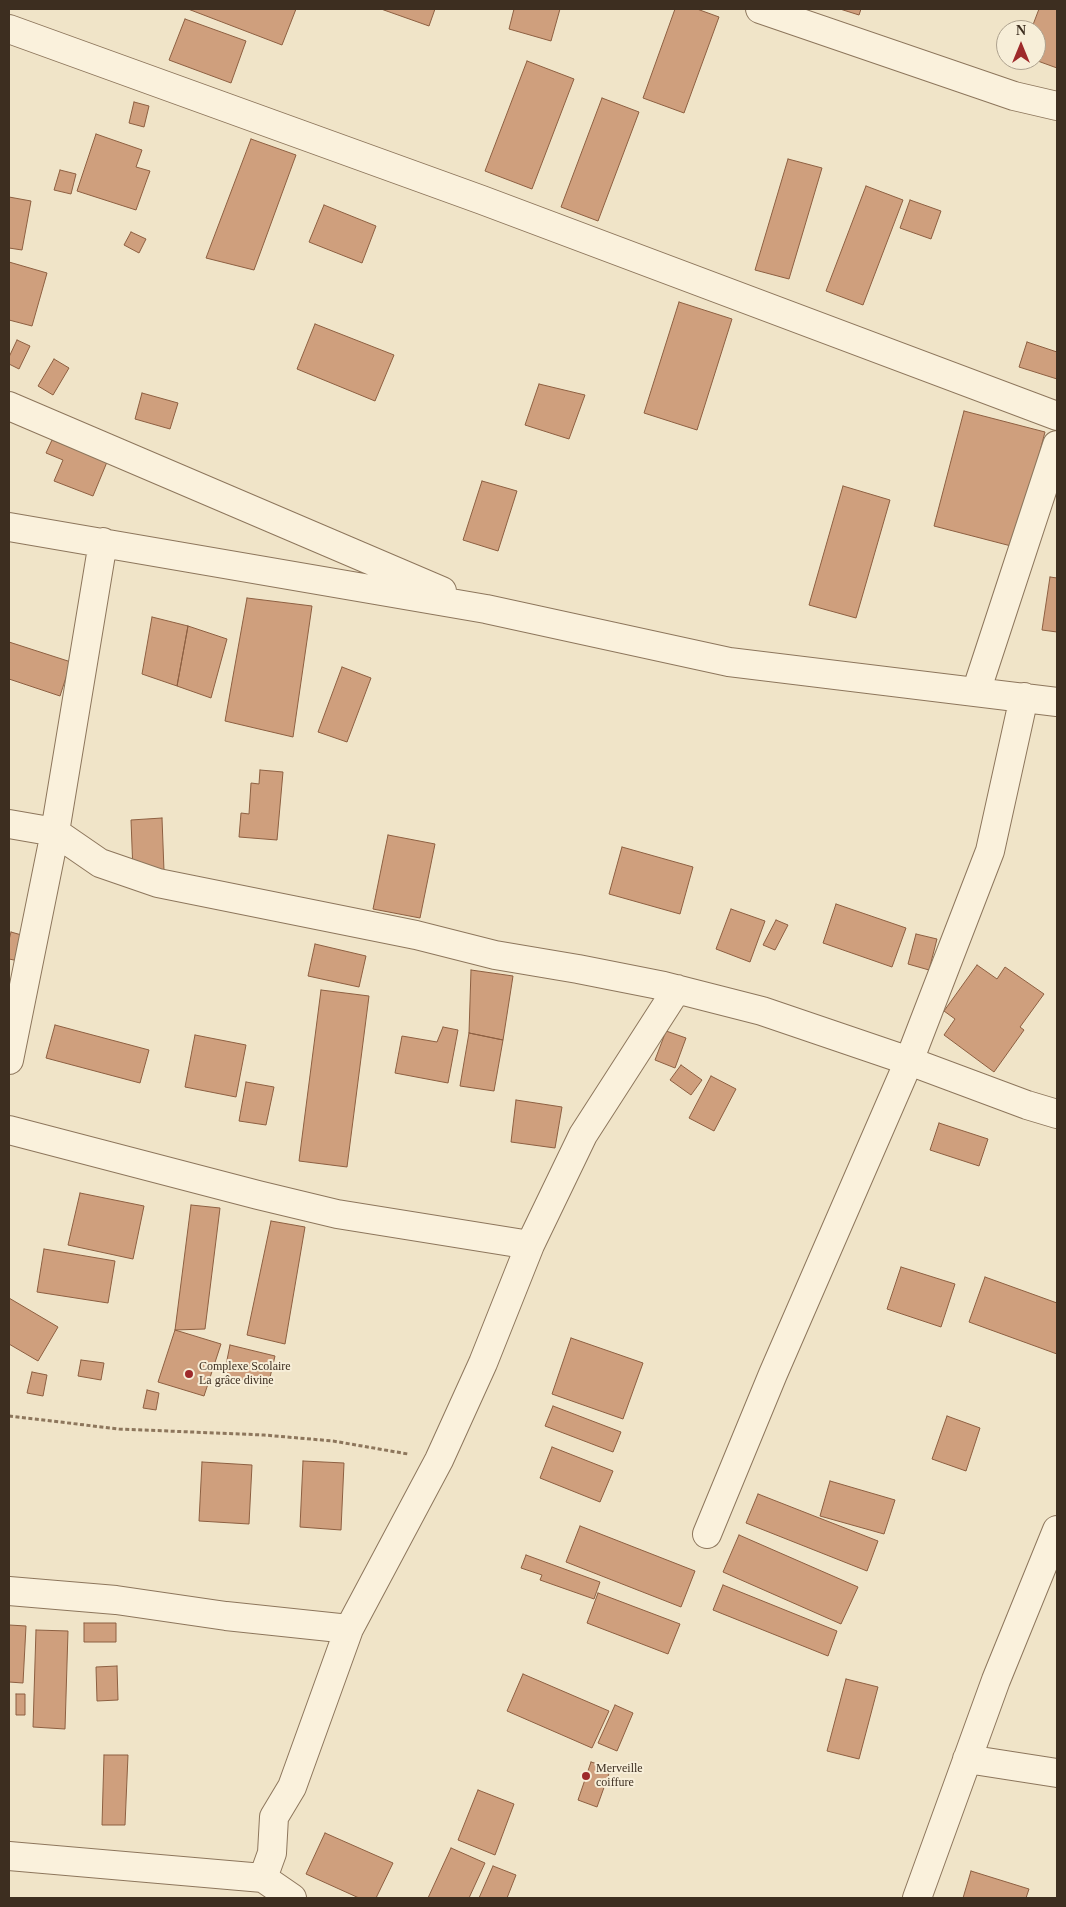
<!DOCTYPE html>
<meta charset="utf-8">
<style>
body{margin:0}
#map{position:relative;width:1066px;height:1907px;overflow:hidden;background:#f0e4c8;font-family:"Times New Roman",serif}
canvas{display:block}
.frame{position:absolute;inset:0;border:10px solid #3d2e20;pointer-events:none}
.north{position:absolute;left:996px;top:20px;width:50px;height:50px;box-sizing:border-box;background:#f7eed8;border:1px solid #ada18e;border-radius:50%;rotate:0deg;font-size:14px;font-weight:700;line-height:20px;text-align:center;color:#3d2e20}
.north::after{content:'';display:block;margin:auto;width:18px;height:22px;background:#9e2a2b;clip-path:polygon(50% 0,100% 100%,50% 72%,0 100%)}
</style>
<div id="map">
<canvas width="1066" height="1907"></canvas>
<div class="frame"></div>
<div class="north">N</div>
</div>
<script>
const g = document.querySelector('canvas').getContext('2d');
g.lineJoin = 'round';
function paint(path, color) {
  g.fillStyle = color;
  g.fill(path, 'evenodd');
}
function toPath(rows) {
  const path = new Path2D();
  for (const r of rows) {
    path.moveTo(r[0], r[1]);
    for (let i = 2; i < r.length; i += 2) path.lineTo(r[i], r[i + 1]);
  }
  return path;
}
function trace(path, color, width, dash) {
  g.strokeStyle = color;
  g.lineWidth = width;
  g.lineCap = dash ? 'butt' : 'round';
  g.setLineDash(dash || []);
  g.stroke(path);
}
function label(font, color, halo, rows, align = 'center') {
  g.font = font + ' "Times New Roman",serif';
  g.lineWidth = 4;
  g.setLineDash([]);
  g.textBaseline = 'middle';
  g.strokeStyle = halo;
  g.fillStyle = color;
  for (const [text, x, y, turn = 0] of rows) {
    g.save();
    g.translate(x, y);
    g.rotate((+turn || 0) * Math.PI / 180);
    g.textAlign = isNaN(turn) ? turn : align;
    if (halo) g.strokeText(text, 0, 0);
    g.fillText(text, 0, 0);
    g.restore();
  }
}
const building = toPath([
 [188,9,296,9,282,45,188,9],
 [381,9,435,9,429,26,381,9],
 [514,9,560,9,551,41,509,29,514,9],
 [675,9,697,9,719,17,684,113,643,98,675,9],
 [840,9,861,9,859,15,840,9],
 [1039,9,1057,9,1057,68,1035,60,1036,30,1031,30,1039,9],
 [185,19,246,41,231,83,169,60,185,19],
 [527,61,574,79,532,189,485,171,527,61],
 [602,98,639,112,598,221,561,207,602,98],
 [134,102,149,106,144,127,129,123,134,102],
 [96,134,142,150,136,167,150,171,136,210,77,191,96,134],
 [251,139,296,155,254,270,206,258,251,139],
 [788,159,822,168,789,279,755,270,788,159],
 [60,170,76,174,71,194,54,190,60,170],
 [866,186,903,200,863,305,826,291,866,186],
 [9,197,31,201,22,250,9,248,9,197],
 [910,200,941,211,931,239,900,228,910,200],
 [324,205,376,226,362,263,309,242,324,205],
 [131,232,146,239,139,253,124,245,131,232],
 [9,262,47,273,32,326,9,320,9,262],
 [679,302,732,319,697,430,644,413,679,302],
 [315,324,394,355,375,401,297,369,315,324],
 [17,340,30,346,19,369,9,364,9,357,17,340],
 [1027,342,1057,352,1057,379,1019,367,1027,342],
 [54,359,69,368,53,395,38,386,54,359],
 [539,384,585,395,569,439,525,425,539,384],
 [142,393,178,403,170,429,135,419,142,393],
 [964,411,1045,432,1015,547,934,526,964,411],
 [52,440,107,462,93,496,54,481,63,460,46,453,52,440],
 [482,481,517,491,498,551,463,540,482,481],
 [843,486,890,500,856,618,809,605,843,486],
 [1050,577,1057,578,1057,632,1042,630,1050,577],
 [247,598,312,606,293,737,225,721,247,598],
 [152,617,188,626,177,686,142,674,152,617],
 [188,626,227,639,211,698,177,686,188,626],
 [9,642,71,662,60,696,9,679,9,642],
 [342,667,371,678,347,742,318,732,342,667],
 [260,770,283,772,277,840,239,837,241,813,249,814,251,783,259,784,260,770],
 [162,818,164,871,133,872,131,820,162,818],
 [388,835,435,844,420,918,373,909,388,835],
 [622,847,693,867,680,914,609,894,622,847],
 [836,904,906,928,892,967,823,943,836,904],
 [731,909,765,921,750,962,716,949,731,909],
 [776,920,788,925,775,950,763,945,776,920],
 [11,932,25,936,19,961,9,959,9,940,11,932],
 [916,934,937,939,929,970,908,964,916,934],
 [315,944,366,956,359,987,308,976,315,944],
 [977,965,997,979,1005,967,1044,994,1020,1027,1024,1030,994,1072,944,1035,955,1019,944,1011,977,965],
 [471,970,513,976,503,1040,469,1033,471,970],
 [321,990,369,996,347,1167,299,1161,321,990],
 [55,1025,149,1050,140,1083,46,1058,55,1025],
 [443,1027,458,1030,448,1083,395,1073,402,1036,437,1042,443,1027],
 [666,1031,686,1038,675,1068,655,1060,666,1031],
 [469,1033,503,1040,494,1091,460,1086,469,1033],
 [195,1035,246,1045,236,1097,185,1087,195,1035],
 [681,1065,702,1080,691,1095,670,1080,681,1065],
 [711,1076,736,1089,714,1131,689,1118,711,1076],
 [246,1082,274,1087,266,1125,239,1121,246,1082],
 [516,1100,562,1107,555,1148,511,1142,516,1100],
 [939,1123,988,1139,979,1166,930,1150,939,1123],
 [80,1193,144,1206,133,1259,68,1245,80,1193],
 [191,1205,220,1208,205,1329,175,1330,191,1205],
 [271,1221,305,1227,285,1344,247,1335,271,1221],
 [44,1249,115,1261,108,1303,37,1292,44,1249],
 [901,1267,955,1284,941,1327,887,1309,901,1267],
 [985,1277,1057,1303,1057,1354,969,1322,985,1277],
 [9,1298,58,1327,38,1361,9,1344,9,1298],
 [175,1330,221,1344,204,1396,158,1382,175,1330],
 [571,1338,643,1363,623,1419,552,1394,571,1338],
 [230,1345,275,1356,268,1386,224,1375,230,1345],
 [81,1360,104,1363,101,1380,78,1376,81,1360],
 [32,1372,47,1375,43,1396,27,1393,32,1372],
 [147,1390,159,1393,156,1410,143,1408,147,1390],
 [553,1406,621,1432,613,1452,545,1426,553,1406],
 [947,1416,980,1428,966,1471,932,1459,947,1416],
 [552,1447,613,1471,600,1502,540,1478,552,1447],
 [303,1461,344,1463,341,1530,300,1527,303,1461],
 [202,1462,252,1465,249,1524,199,1521,202,1462],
 [830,1481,895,1500,884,1534,820,1516,830,1481],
 [758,1494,878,1541,867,1571,746,1523,758,1494],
 [580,1526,695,1571,681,1607,566,1562,580,1526],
 [739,1535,858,1587,841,1624,723,1572,739,1535],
 [526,1555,600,1582,594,1599,540,1580,542,1575,521,1568,526,1555],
 [723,1585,837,1631,828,1656,713,1610,723,1585],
 [598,1593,680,1624,668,1654,587,1623,598,1593],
 [84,1623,116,1623,116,1642,84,1642,84,1623],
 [9,1625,26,1626,23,1683,9,1682,9,1625],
 [36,1630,68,1631,65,1729,33,1727,36,1630],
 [117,1666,118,1700,97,1701,96,1667,117,1666],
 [523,1674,609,1711,592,1748,507,1711,523,1674],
 [846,1679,878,1687,859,1759,827,1751,846,1679],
 [16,1694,25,1694,25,1715,16,1715,16,1694],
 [615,1705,633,1713,617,1751,598,1743,615,1705],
 [104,1755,128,1755,125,1825,102,1825,104,1755],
 [591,1762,611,1768,597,1807,578,1800,591,1762],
 [478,1790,514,1804,495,1855,458,1840,478,1790],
 [325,1833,393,1863,376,1898,359,1898,306,1874,325,1833],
 [451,1848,485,1863,469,1898,428,1898,451,1848],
 [493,1866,516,1875,507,1898,479,1898,493,1866],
 [971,1871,1029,1889,1026,1898,963,1898,971,1871]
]);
const path = toPath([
 [9,1416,119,1429,264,1435,333,1441,408,1454]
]);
const minor = toPath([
 [760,9,1014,96,1057,106],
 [9,29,482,200,1057,416],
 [9,406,442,591],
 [9,527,486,609,729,662,1057,702],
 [976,692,1057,445],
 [9,824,55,832,100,863,158,883,416,935,495,955,578,969,664,986,762,1011,909,1061,1027,1105,1057,1114],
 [9,1060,55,832,103,542],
 [9,1130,258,1195,337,1214,530,1245],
 [707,1534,773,1374,909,1061,990,851,1024,697],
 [9,1591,116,1600,226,1616,349,1629],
 [967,1759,1057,1773],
 [9,1856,263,1878,272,1853,274,1817,292,1787,349,1629,439,1460,483,1363,530,1245,583,1135,677,989],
 [263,1878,292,1898],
 [917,1898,996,1680,1057,1530]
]);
const markers = [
 [189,1374,5,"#9e2a2b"],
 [586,1776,5,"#9e2a2b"]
];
const poiNames = [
 ["Complexe Scolaire",199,1367],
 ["La grâce divine",199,1381],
 ["Merveille",596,1769],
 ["coiffure",596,1783]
];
paint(building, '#cf9f7d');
trace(building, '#8d5f41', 1);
trace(minor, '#8d765c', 30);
trace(path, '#8d765c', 3, [4, 2.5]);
trace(minor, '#faf1dc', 28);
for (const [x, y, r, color] of markers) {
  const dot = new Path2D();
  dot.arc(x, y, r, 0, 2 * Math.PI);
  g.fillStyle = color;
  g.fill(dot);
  trace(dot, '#f7eed8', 2);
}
label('12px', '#3d2e20', '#f7eed8', poiNames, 'left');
</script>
